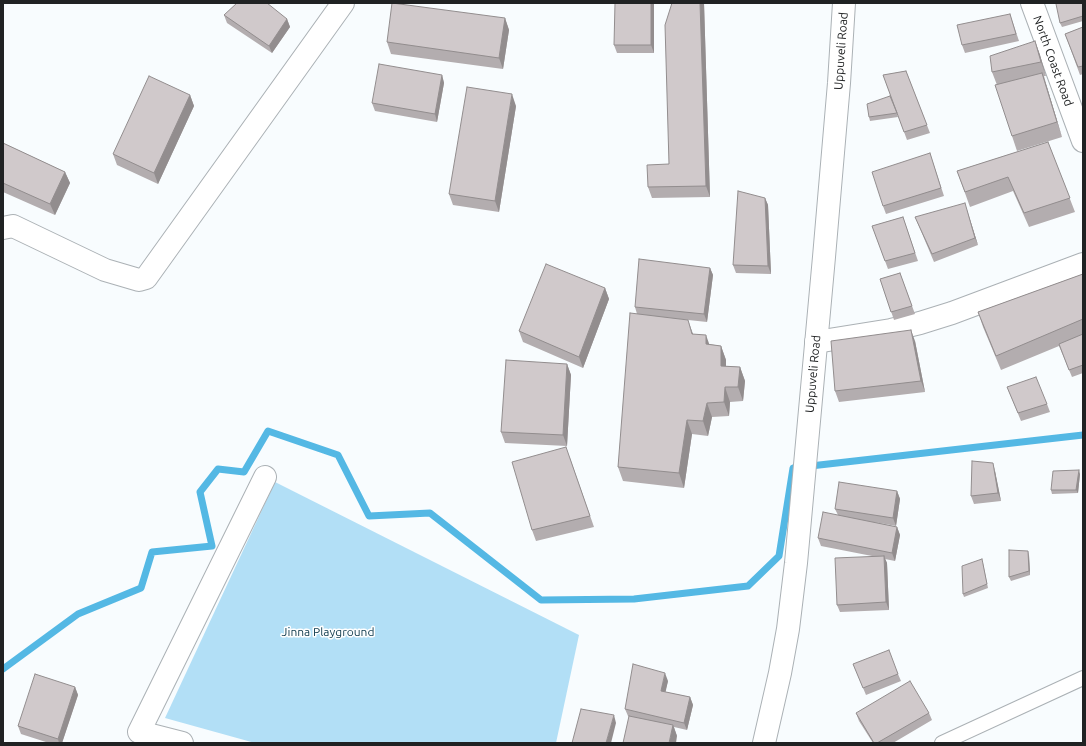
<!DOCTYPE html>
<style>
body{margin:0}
#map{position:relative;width:1086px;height:746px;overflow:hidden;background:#f8fcfe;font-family:Ubuntu,sans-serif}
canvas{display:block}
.frame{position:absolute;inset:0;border:4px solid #202223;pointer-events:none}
</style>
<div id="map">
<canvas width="1086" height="746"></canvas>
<div class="frame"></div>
</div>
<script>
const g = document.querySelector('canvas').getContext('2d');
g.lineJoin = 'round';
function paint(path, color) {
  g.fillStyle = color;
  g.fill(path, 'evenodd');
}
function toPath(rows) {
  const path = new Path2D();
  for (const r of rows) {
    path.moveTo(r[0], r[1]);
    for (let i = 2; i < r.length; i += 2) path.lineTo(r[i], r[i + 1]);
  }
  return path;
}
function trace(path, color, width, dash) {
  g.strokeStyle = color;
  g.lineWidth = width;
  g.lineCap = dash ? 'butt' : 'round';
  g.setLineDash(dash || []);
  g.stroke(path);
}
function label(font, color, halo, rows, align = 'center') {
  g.font = font + ' Ubuntu,sans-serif';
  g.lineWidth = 3;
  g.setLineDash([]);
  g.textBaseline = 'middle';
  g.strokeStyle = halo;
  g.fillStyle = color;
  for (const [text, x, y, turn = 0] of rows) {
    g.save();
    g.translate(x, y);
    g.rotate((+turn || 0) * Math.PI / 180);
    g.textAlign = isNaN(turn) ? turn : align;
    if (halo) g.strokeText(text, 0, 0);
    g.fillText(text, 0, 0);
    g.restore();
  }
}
const green = toPath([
 [275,482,579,635,556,743,255,743,165,718]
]);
const stream = toPath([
 [3,669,78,614,141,588,152,552,212,546,200,492,218,469,244,472,268,431,338,455,369,516,430,513,541,600,634,599,748,586,779,556,793,468,1083,435]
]);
const lane = toPath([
 [942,743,1083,678]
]);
const street = toPath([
 [3,228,13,226,105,270,139,280,146,278,343,3],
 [816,342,891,330,920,323,952,313,1083,264],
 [182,743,139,732,265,477]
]);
const primary = toPath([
 [1032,3,1083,141],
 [764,743,780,673,788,629,796,563,824,257,839,83,844,3]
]);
const wall = toPath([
 [654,3,654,53,617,53,614,45],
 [672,3,704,3,710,197,652,198,648,187,669,164],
 [1083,3,1083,21,1062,27,1060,23],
 [1010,14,1019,41,965,53,962,45],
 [224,15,287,19,290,27,272,53,227,23],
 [505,18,509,30,503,69,391,54,387,42],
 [1083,27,1083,74,1080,75,1065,34],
 [1035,41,1040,55,1046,76,1044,76,1047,87,1062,137,1017,151,1012,136,997,85,992,72],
 [906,71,930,133,907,140,883,75],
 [442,75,444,83,437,122,375,111,372,103],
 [190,95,194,106,158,184,117,165,113,154],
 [890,96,898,117,870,121,869,117],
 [516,106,499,212,453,205,449,194],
 [1048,142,1075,212,1029,227,1013,191,970,207,957,171],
 [3,143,65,172,70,183,55,215,3,192],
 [930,153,944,196,886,214,883,206],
 [765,198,768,205,771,274,736,273,733,265],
 [967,210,978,245,934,262,915,217],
 [903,217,918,261,888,269,872,226],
 [710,268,713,275,707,322,679,319,693,334,709,344,721,346,726,360,726,366,740,367,745,381,743,401,730,402,729,416,712,417,708,436,692,434,684,488,623,481,618,467,637,314,635,307],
 [900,273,915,314,894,320,880,279],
 [1083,274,1083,373,1072,377,1059,346,1001,370,983,327,978,312],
 [605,288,609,299,583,368,523,342,519,331],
 [915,341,925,392,839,402,835,391],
 [567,364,571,375,567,446,505,443,501,432],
 [1007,387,1047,404,1050,412,1021,421],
 [570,458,594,527,536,541,532,530],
 [995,471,1001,501,974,504,971,496],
 [1080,474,1078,493,1052,494,1051,490],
 [897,491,900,499,896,526,874,522,897,527,900,535,895,561,885,559,887,563,889,610,840,612,837,605,872,556,821,546,818,538,838,515,835,509],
 [1029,555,1030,575,1011,581,1009,577],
 [983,563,988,588,964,597,963,594],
 [853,664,898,674,901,681,866,695],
 [668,681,665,692,690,697,693,705,687,730,674,727,677,736,628,716,625,709],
 [75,687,78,695,62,743,49,743,21,734,18,726],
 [856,713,929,713,932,720,893,743,873,743,859,721]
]);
const shadedWall = toPath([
 [651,3,654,3,654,53,651,45],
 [700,3,704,3,710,197,706,186],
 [505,18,509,30,503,69,499,58],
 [287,19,290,27,272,53,269,46],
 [1035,41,1040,55,1046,76,1041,62],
 [1042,73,1047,87,1062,137,1057,122],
 [442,75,444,83,437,122,435,114],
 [512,94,516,106,499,212,495,201],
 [190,95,194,106,158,184,154,173],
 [65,172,70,183,55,215,50,204],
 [765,198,768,205,771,274,768,266],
 [965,203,967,210,978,245,975,238],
 [710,268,713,275,707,322,704,314],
 [605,288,609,299,583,368,579,357],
 [688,320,693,334,692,334],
 [911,330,915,341,925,392,921,381],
 [706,335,711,349,706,344],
 [721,346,726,360,726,380,721,366],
 [567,364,571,375,567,446,563,435],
 [740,367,745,381,743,401,738,387],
 [725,387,730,402,729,416,724,402],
 [707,403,712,417,708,436,703,421],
 [687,420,692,434,684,488,679,473],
 [993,463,995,471,1001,501,998,493],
 [1079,470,1080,474,1078,493,1076,490],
 [897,491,900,499,896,526,893,518],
 [897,527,900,535,895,561,892,553],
 [1028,551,1029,555,1030,575,1029,571],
 [884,556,887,563,889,610,886,602],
 [665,673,668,681,664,699,661,691],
 [75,687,78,695,62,743,59,743,58,739],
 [690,697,693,705,687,730,684,723],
 [614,715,616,723,611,743,606,743],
 [673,725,677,736,676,743,669,743]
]);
const building = toPath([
 [237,3,267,3,287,19,269,46,224,15,237,3],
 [392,3,505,18,499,58,387,42,392,3],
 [615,3,651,3,651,45,614,45,615,3],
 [672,3,700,3,706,186,648,187,647,165,669,164,665,25,672,3],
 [1057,3,1083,3,1083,16,1060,23,1056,4,1057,3],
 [1010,14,1016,34,962,45,957,25,1010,14],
 [1083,27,1083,66,1078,67,1065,34,1083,27],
 [1035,41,1041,62,992,72,990,56,1035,41],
 [379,64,442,75,435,114,372,103,379,64],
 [906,71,927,125,904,132,883,75,906,71],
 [1042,73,1057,122,1012,136,995,85,1042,73],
 [149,76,190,95,154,173,113,154,149,76],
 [467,87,512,94,495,201,449,194,467,87],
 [890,96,897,113,869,117,867,104,890,96],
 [1048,142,1070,198,1024,213,1008,177,965,192,957,171,1048,142],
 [3,143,65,172,50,204,3,183,3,143],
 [930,153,941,188,883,206,872,172,930,153],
 [738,191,765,198,768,266,733,265,738,191],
 [965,203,975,238,932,254,915,217,965,203],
 [903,217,915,253,885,261,872,226,903,217],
 [639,259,710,268,704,314,635,307,639,259],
 [546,264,605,288,579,357,519,331,546,264],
 [900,273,912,306,891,312,880,279,900,273],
 [1083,274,1083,319,996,356,978,312,1083,274],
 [630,313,688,320,692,334,706,335,706,344,721,346,721,366,740,367,738,387,725,387,724,402,707,403,703,421,687,420,679,473,618,467,630,313],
 [911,330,921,381,835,391,831,341,911,330],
 [1083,334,1083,365,1069,370,1059,344,1083,334],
 [506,360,567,364,563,435,501,432,506,360],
 [1036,377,1047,404,1018,413,1007,387,1036,377],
 [566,447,590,516,532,530,512,462,566,447],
 [972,461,993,463,998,493,971,496,972,461],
 [1079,470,1076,490,1051,490,1053,471,1079,470],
 [839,482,897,491,893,518,835,509,839,482],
 [823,512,897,527,892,553,818,538,823,512],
 [1009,550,1028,551,1029,571,1009,577,1009,550],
 [884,556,886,602,837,605,835,558,884,556],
 [982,559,987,584,963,594,962,566,982,559],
 [889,650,898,674,863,688,853,664,889,650],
 [633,664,665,673,661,691,690,697,684,723,625,709,633,664],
 [35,674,75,687,58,739,18,726,35,674],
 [910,681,929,713,877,743,874,743,856,713,910,681],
 [581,709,614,715,606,743,572,743,581,709],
 [629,716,673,725,669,743,623,743,629,716]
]);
const streetNames = [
 ["Uppuveli Road",841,51,-86],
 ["North Coast Road",1053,61,70],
 ["Uppuveli Road",813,374,-85]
];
const parkNames = [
 ["Jinna Playground",328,632]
];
paint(green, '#b2dff6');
trace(stream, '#54b8e4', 7);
trace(lane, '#abb1b5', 16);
trace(street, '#abb1b5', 24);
trace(primary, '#abb1b5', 24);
trace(lane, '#fff', 14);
trace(street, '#fff', 22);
trace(primary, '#fff', 22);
paint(wall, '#b3adaf');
paint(shadedWall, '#928d8e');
paint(building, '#d0c9cb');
trace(building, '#928d8e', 1);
label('12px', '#202223', '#fff', streetNames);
label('12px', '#0d394c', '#fff', parkNames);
</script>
